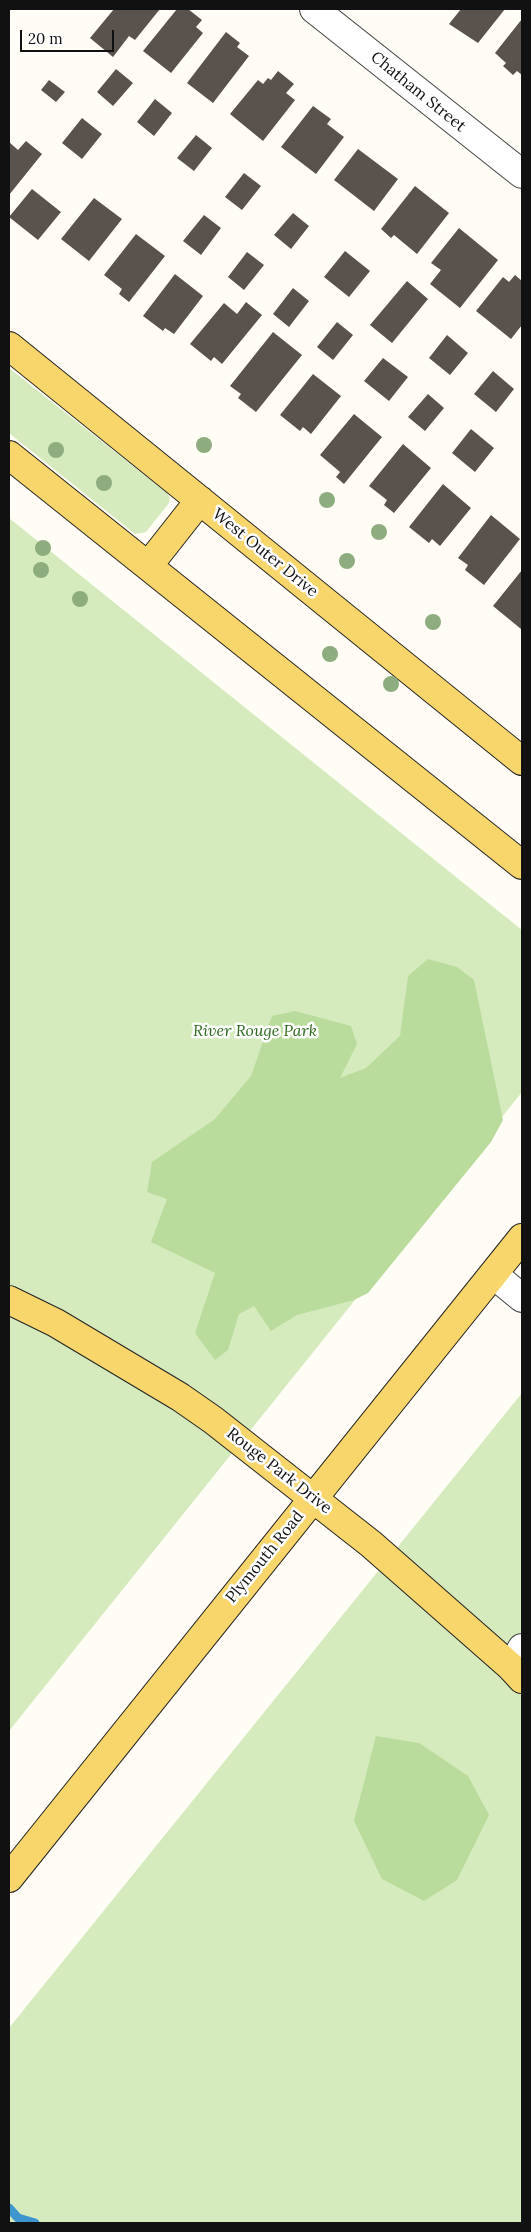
<!DOCTYPE html>
<style>
body{margin:0}
#map{position:relative;width:531px;height:2232px;overflow:hidden;background:#fffdf5;font-family:Lora,serif}
canvas{display:block}
.frame{position:absolute;inset:0;border:10px solid #111;pointer-events:none}
.scale{position:absolute;left:20px;top:30px;width:94px;height:22px;box-sizing:border-box;border:2px solid #111;border-top:0;padding-left:6px;font-size:15px;line-height:18px;white-space:nowrap;color:#111;-webkit-text-stroke:4px #fff;paint-order:stroke}
</style>
<div id="map">
<canvas width="531" height="2232"></canvas>
<div class="frame"></div>
<div class="scale">20 m</div>
</div>
<script>
const g = document.querySelector('canvas').getContext('2d');
g.lineJoin = 'round';
function paint(path, color) {
  g.fillStyle = color;
  g.fill(path, 'evenodd');
}
function toPath(rows) {
  const path = new Path2D();
  for (const r of rows) {
    path.moveTo(r[0], r[1]);
    for (let i = 2; i < r.length; i += 2) path.lineTo(r[i], r[i + 1]);
  }
  return path;
}
function trace(path, color, width, dash) {
  g.strokeStyle = color;
  g.lineWidth = width;
  g.lineCap = dash ? 'butt' : 'round';
  g.setLineDash(dash || []);
  g.stroke(path);
}
function label(font, color, halo, rows, align = 'center') {
  g.font = font + ' Lora,serif';
  g.lineWidth = 5;
  g.setLineDash([]);
  g.textBaseline = 'middle';
  g.strokeStyle = halo;
  g.fillStyle = color;
  for (const [text, x, y, turn = 0] of rows) {
    g.save();
    g.translate(x, y);
    g.rotate((+turn || 0) * Math.PI / 180);
    g.textAlign = isNaN(turn) ? turn : align;
    if (halo) g.strokeText(text, 0, 0);
    g.fillText(text, 0, 0);
    g.restore();
  }
}
const green = toPath([
 [9,368,167,493,170,498,169,503,146,532,135,534,9,433],
 [9,518,522,930,522,1092,9,1731],
 [522,1393,522,2223,9,2223,9,2028]
]);
const forest = toPath([
 [428,959,457,967,474,980,503,1120,491,1142,368,1293,354,1300,297,1315,271,1331,254,1306,239,1314,228,1350,215,1360,195,1333,215,1273,151,1242,167,1199,147,1192,152,1162,215,1119,251,1076,272,1016,295,1011,351,1026,357,1044,340,1078,366,1068,400,1036,408,976],
 [376,1736,419,1743,468,1776,489,1815,457,1880,424,1901,382,1879,354,1821]
]);
const stream = toPath([
 [9,2208,18,2218,35,2223]
]);
const building = toPath([
 [114,9,160,9,135,40,129,36,113,57,90,38],
 [177,9,188,9,202,20,196,27,203,33,171,73,143,51],
 [461,9,505,9,478,43,449,24],
 [522,19,522,75,517,71,513,75,503,66,506,63,495,53],
 [226,32,240,43,237,47,249,56,213,103,187,83],
 [116,69,133,83,113,106,97,92],
 [278,71,294,84,286,93,295,100,263,141,230,114,258,80,263,84,268,78,271,80],
 [49,80,65,92,56,102,41,90],
 [155,99,172,113,154,136,137,122],
 [313,106,331,119,327,124,344,137,316,174,281,147],
 [82,118,102,134,82,159,62,143],
 [196,135,212,148,194,171,177,158],
 [26,141,42,154,9,195,9,142,18,150],
 [358,149,398,179,374,211,334,180],
 [244,173,261,186,242,210,225,197],
 [415,186,449,213,417,254,394,235,391,238,381,229],
 [32,189,61,212,38,240,9,217],
 [94,198,122,219,89,261,61,239],
 [293,213,309,226,291,249,274,235],
 [204,215,221,228,201,255,183,241],
 [459,228,498,260,460,308,430,284,441,270,431,263],
 [136,234,165,256,129,302,119,294,122,289,104,275],
 [345,251,370,271,349,297,324,277],
 [247,252,264,265,244,290,228,277],
 [175,274,203,296,174,334,165,328,163,331,143,316],
 [515,275,522,281,522,325,511,339,476,311,503,277,509,282],
 [407,281,428,299,392,343,370,325],
 [293,288,309,301,289,327,273,314],
 [246,302,262,315,222,364,214,357,211,361,190,344,224,303,237,314],
 [337,322,353,335,333,360,317,347],
 [273,332,302,355,256,412,238,398,241,394,230,386],
 [447,335,468,353,450,375,429,358],
 [383,358,408,377,389,401,364,381],
 [493,371,514,389,496,412,474,394],
 [313,374,341,396,311,434,303,427,300,431,280,415],
 [428,394,444,408,425,431,408,417],
 [354,414,382,437,344,484,336,477,340,472,320,455],
 [471,429,494,448,475,472,452,453],
 [403,444,431,468,394,513,384,505,387,500,369,486],
 [443,484,471,508,440,546,432,539,429,543,409,527],
 [491,515,520,539,484,585,465,570,468,565,458,558],
 [522,570,522,628,521,629,493,606]
]);
const minor = toPath([
 [314,9,522,174],
 [494,1275,522,1298],
 [511,1667,522,1648]
]);
const major = toPath([
 [9,346,522,761],
 [9,455,522,865],
 [148,566,200,500],
 [9,1300,56,1323,180,1397,213,1420,371,1544,511,1667,522,1679],
 [9,1878,522,1238]
]);
const trees = [
 [204,445],
 [56,450],
 [104,483],
 [327,500],
 [379,532],
 [43,548],
 [347,561],
 [41,570],
 [80,599],
 [433,622],
 [330,654],
 [391,684]
];
const streetNames = [
 ["Chatham Street",418,92,39],
 ["West Outer Drive",265,553,39],
 ["Rouge Park Drive",279,1471,38],
 ["Plymouth Road",265,1557,-51]
];
const parkNames = [
 ["River Rouge Park",255,1031]
];
paint(green, '#d5ebbd');
paint(forest, '#b9dc9c');
trace(stream, '#3f96cf', 9);
paint(building, '#5a524d');
trace(minor, '#444', 30);
trace(major, '#222', 30);
trace(minor, '#fff', 28);
trace(major, '#f9d66b', 28);
g.fillStyle = '#8dad7f';
for (const [x, y] of trees) {
  g.beginPath();
  g.arc(x, y, 8, 0, 2 * Math.PI);
  g.fill();
}
label('16px', '#111', '#fff', streetNames);
label('italic 16px', '#2f6b1f', '#fff', parkNames);
</script>
